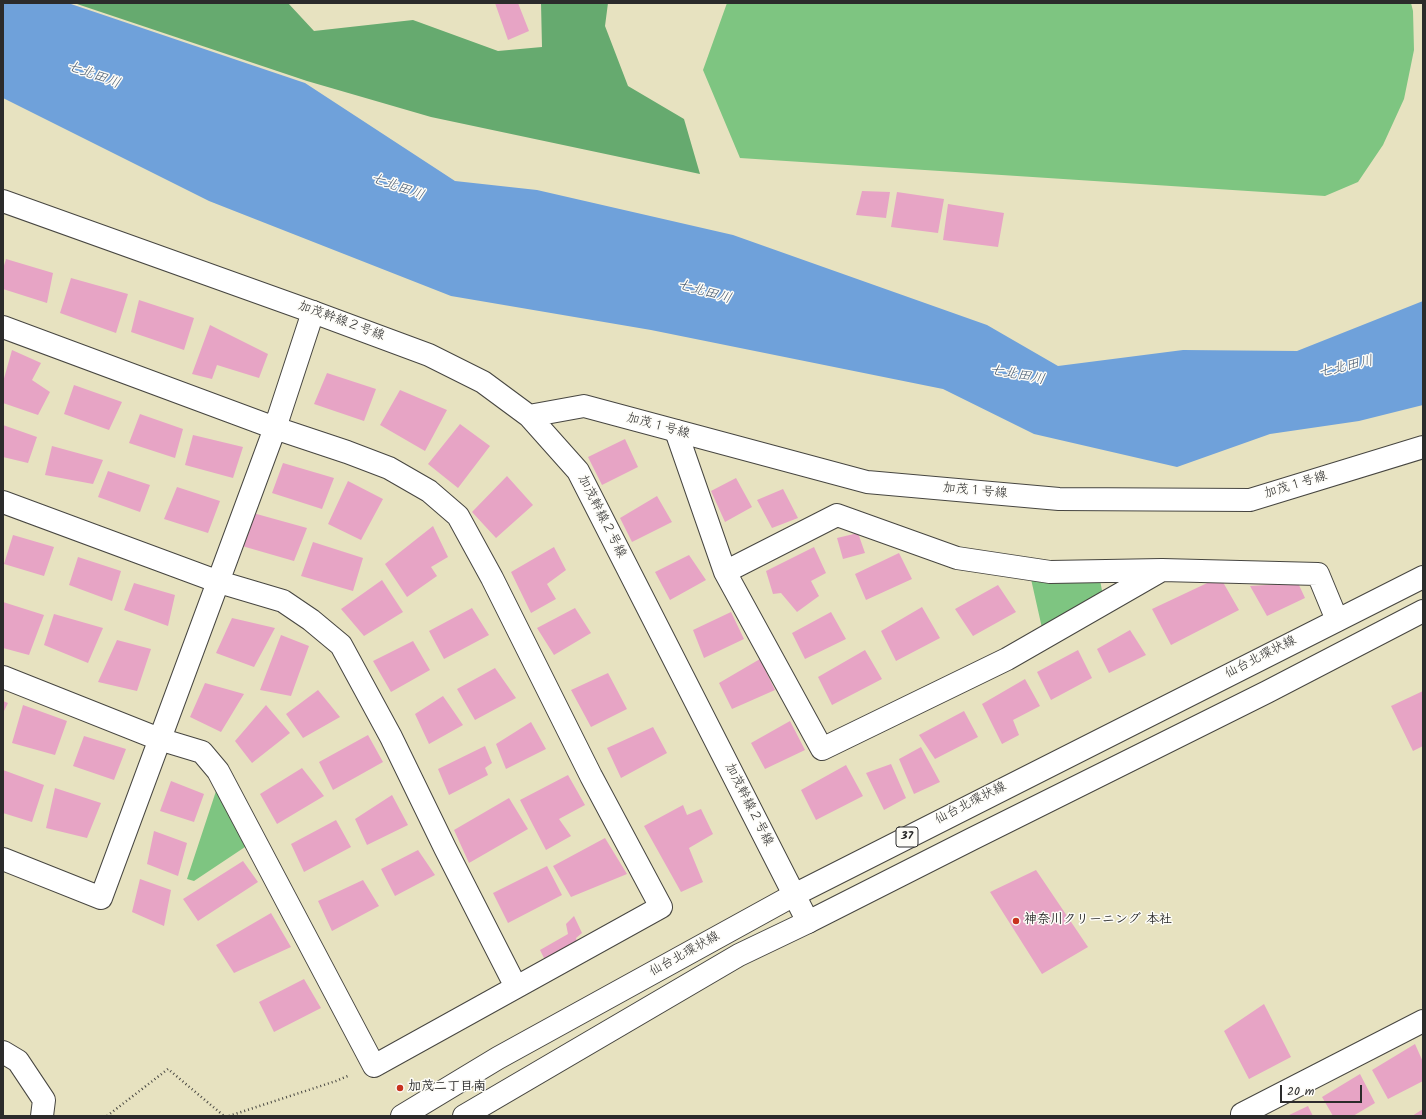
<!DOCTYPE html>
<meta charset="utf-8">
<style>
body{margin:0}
#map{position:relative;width:1426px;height:1119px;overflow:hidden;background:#e7e2c0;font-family:Kalam,sans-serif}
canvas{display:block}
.frame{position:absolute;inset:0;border:4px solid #2b2b2b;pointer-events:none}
.scale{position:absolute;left:1280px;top:1085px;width:82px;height:18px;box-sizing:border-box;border:2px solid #2b2b2b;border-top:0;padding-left:5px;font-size:12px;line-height:14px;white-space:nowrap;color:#2b2b2b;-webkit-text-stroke:3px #fdfcf7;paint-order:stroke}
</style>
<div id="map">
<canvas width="1426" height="1119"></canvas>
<div class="frame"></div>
<div class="scale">20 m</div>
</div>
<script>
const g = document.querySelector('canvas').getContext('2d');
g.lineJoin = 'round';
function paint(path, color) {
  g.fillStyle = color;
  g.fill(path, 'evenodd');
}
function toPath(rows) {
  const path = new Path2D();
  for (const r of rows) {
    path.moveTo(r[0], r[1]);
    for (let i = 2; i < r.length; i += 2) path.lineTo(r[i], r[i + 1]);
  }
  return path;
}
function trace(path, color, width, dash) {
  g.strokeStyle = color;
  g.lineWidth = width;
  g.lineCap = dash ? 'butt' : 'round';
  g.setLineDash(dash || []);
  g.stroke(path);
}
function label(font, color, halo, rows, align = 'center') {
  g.font = font + ' Kalam,"Klee One",sans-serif';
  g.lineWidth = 3;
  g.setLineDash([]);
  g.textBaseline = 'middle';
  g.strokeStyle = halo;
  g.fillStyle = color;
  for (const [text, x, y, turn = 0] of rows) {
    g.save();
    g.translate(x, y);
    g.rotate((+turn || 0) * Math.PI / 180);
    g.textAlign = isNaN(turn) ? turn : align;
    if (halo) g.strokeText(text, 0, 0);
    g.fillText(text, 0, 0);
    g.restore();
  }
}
const green = toPath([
 [727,3,1411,3,1413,11,1414,50,1404,99,1383,145,1358,182,1325,196,740,158,703,70],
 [1031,579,1100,580,1103,596,1042,628],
 [218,785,251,843,194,881,187,879]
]);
const forest = toPath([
 [74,3,288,3,314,31,413,20,498,51,542,47,541,3,608,3,605,26,628,86,684,119,700,174,431,117,307,81]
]);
const water = toPath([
 [3,3,68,3,305,83,455,181,537,190,733,235,987,325,1058,366,1183,350,1297,351,1423,301,1423,405,1359,421,1270,434,1177,467,1034,434,943,389,651,330,451,296,209,201,3,98]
]);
const building = toPath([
 [495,3,518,3,529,31,508,40],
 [862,191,890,192,886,218,856,215],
 [897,192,944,199,938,233,891,227],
 [948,204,1004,213,998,247,943,240],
 [6,259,53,273,47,303,3,289,3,269],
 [71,278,128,294,116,333,60,313],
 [139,300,194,318,184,350,131,332],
 [210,325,268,354,259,378,217,365,212,379,192,374],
 [12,350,41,363,32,380,50,392,38,415,3,403,3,382],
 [327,373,376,389,364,421,314,404],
 [74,385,122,402,109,430,64,414],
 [400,390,447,410,425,451,380,425],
 [140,414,183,429,175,458,129,443],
 [460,424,490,446,458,488,428,464],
 [3,425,37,437,28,463,3,457],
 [193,435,243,447,233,478,185,465],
 [625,439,638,467,602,485,588,457],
 [52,446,103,460,93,484,45,475],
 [283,463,334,478,322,509,272,493],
 [108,471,150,485,140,512,98,497],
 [507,476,533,505,496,538,472,512],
 [736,478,752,507,725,522,711,491],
 [348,481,383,499,361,540,328,524],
 [177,487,220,501,208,533,164,519],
 [783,489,798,518,772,528,757,500],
 [657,496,672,522,632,542,620,518],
 [253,513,307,528,294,561,242,546],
 [433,526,448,557,431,567,437,576,407,597,385,564],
 [858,533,865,553,843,559,837,538],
 [13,535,54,547,44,576,4,564],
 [313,542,363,558,353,591,301,576],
 [554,547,566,570,547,584,556,599,531,613,511,572],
 [814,547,826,573,811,581,819,596,797,612,781,593,773,594,766,571],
 [899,553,912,579,866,600,855,574],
 [689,555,706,580,670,600,655,572],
 [78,557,121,571,112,601,69,585],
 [1220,577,1239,610,1171,645,1152,609],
 [382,580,403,612,364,636,341,609],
 [134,583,175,595,168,626,124,610],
 [1298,583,1305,598,1267,616,1250,586],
 [998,585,1016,612,973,636,955,609],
 [3,602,44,615,29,655,3,648],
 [922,607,940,638,896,661,881,631],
 [472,608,489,635,444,659,429,631],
 [575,608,591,633,554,655,537,628],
 [731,612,744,639,704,658,693,630],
 [831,612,846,639,805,659,792,633],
 [54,614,103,628,88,663,44,645],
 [232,618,275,628,254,667,216,653],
 [1130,630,1146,655,1109,673,1097,649],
 [281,635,309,646,291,696,260,690],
 [117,640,151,649,137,691,98,682],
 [413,641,430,670,391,692,373,661],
 [865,650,882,679,832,705,818,677],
 [1078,650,1092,678,1051,700,1037,672],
 [760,659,775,690,732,709,719,683],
 [495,668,516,698,475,720,457,689],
 [608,673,627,709,591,727,571,690],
 [1025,679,1040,706,1013,720,1019,735,1002,744,982,704],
 [205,683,244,694,221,732,190,717],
 [318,690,340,717,303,738,286,714],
 [1423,691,1423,746,1413,751,1391,706],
 [443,696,463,725,429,744,415,714],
 [3,701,8,703,3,713],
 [23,705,67,721,55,755,12,743],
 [266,705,290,733,252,763,235,741],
 [964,711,978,737,935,759,919,735],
 [790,721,805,750,765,769,751,743],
 [531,722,546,749,506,769,496,744],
 [653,727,667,753,621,778,607,748],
 [368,735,383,762,333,790,319,762],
 [84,736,126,749,114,780,73,766],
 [485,746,492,763,485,768,488,775,449,795,438,769],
 [921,747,940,782,914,794,899,759],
 [891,764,906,798,884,810,866,773],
 [846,765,863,796,816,820,801,790],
 [302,768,324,796,277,824,260,794],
 [3,770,44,785,32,822,3,813],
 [568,775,585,805,559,819,571,836,546,850,520,800],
 [171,781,204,794,194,822,160,811],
 [55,788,101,803,87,838,46,828],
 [392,795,408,825,367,845,355,819],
 [509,798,528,829,469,863,454,830],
 [683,805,687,815,701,809,713,834,689,848,703,882,681,892,644,826],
 [336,820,351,847,304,872,291,844],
 [154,831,187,843,178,876,147,864],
 [605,838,627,874,571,897,553,866],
 [418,850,435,875,395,896,381,869],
 [243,861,258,882,198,921,183,899],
 [547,866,562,895,508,923,493,893],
 [1036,870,1088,947,1042,974,990,892],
 [140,879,171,890,164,926,132,912],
 [363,880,379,906,332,931,318,901],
 [271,913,291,947,234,973,216,945],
 [574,916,582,933,576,938,579,948,547,964,540,950,568,934,566,924],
 [304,979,321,1008,274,1032,259,1002],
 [1264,1004,1291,1057,1249,1079,1224,1031],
 [1415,1044,1423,1062,1423,1081,1388,1099,1372,1070],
 [1360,1074,1375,1103,1353,1116,1333,1116,1322,1097],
 [1308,1106,1313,1116,1287,1116],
 [1423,1109,1423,1116,1412,1116]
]);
const path = toPath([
 [107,1116,168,1069,224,1116],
 [229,1116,336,1081,350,1075]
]);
const minor = toPath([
 [3,327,275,428,347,452,389,468,429,491,458,516,492,578,591,776,661,907,374,1066,218,771,202,752,159,739,3,677],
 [676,431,725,572,822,749,1007,659,1162,570],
 [3,502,219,582,283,601,311,620,341,645,391,737,445,848,516,987],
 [725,572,837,515,957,558,1050,572,1162,570,1318,574,1337,620],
 [3,859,101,898,275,428,313,312],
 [3,1052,18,1061,44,1100,42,1116],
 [1243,1116,1242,1114,1423,1021]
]);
const tertiary = toPath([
 [3,201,313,312,429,355,483,382,529,416,578,471,808,922],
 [529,416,584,406,867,482,1059,499,1250,500,1423,447]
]);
const primary = toPath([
 [402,1116,498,1058,794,895,1423,577],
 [464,1116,739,955,808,922,972,839,1267,692,1423,611]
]);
const markers = [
 [1016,921,4,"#c8321e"],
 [400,1088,4,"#c8321e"]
];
const shields = [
 [907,837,22]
];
const shieldNames = [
 ["37",907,837]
];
const streetNames = [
 ["加茂幹線２号線",341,322,20],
 ["加茂１号線",658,427,15],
 ["加茂１号線",1296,486,-17],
 ["加茂１号線",975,492,5],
 ["加茂幹線２号線",601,517,63],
 ["仙台北環状線",1261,658,-27],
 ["仙台北環状線",971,804,-27],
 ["加茂幹線２号線",748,805,63],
 ["仙台北環状線",685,955,-29]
];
const poiNames = [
 ["神奈川クリーニング 本社",1024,921],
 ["加茂二丁目南",408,1088]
];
const waterNames = [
 ["七北田川",93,76,20],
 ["七北田川",397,188,20],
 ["七北田川",704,293,16],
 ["七北田川",1346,368,-13],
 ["七北田川",1017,376,11]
];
paint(green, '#7ec581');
paint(forest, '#66aa6f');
paint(water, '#6fa1da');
paint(building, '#e7a4c5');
trace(minor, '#474641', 24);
trace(tertiary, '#474641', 24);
trace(primary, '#474641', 24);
trace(path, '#474641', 2.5, [1, 3]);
trace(minor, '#fff', 22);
trace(tertiary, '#fff', 22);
trace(primary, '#fff', 22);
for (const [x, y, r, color] of markers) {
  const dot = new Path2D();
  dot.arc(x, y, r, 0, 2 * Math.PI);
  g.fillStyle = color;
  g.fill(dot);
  trace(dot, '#fdfcf7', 1.5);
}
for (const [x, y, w] of shields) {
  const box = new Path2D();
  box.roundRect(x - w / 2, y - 10, w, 20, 3);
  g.fillStyle = '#fdfcf7';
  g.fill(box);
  trace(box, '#2b2b2b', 1);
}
label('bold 12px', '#2b2b2b', null, shieldNames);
label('13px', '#2b2b2b', '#fdfcf7', streetNames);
label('bold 13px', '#2b2b2b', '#fdfcf7', poiNames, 'left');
label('italic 14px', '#465a71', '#fdfcf7', waterNames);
</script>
